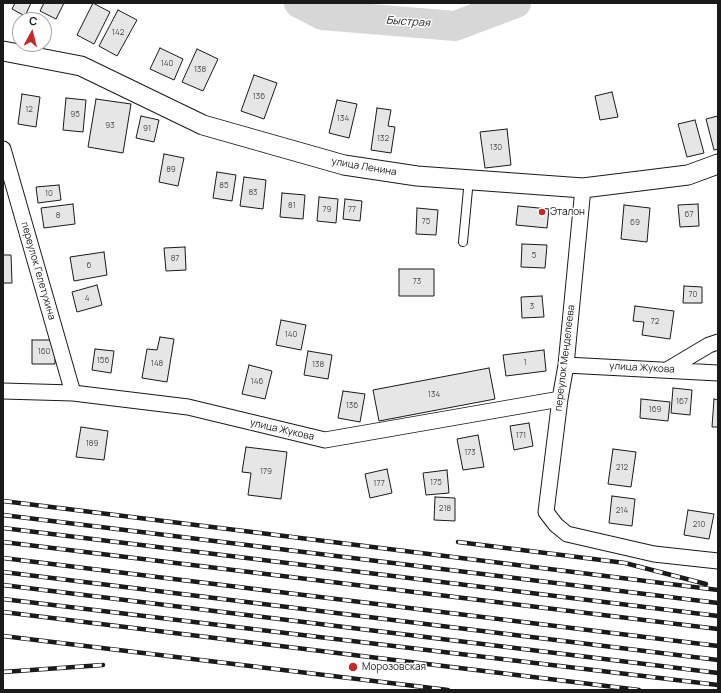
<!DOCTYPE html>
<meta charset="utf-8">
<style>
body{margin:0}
#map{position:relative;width:721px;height:693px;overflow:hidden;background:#fff;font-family:Manrope,sans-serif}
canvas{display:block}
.frame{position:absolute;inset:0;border:4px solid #1a1a1a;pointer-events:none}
.north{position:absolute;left:12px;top:12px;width:40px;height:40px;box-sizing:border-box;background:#fff;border:1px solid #a3a3a3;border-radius:50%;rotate:7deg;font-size:11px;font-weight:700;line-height:16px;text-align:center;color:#1a1a1a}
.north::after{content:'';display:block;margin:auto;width:14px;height:18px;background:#c62828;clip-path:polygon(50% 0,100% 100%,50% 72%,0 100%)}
</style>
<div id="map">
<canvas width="721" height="693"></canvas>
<div class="frame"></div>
<div class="north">С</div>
</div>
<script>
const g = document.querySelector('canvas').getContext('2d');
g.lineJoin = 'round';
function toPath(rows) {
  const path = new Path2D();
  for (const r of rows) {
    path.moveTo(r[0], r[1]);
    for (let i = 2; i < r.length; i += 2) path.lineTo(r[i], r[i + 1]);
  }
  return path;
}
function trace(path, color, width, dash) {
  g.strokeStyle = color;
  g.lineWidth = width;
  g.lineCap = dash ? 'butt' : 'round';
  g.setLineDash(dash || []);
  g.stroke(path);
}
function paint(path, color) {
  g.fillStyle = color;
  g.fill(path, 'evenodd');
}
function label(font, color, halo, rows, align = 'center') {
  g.font = font + ' Manrope,sans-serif';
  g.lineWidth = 3;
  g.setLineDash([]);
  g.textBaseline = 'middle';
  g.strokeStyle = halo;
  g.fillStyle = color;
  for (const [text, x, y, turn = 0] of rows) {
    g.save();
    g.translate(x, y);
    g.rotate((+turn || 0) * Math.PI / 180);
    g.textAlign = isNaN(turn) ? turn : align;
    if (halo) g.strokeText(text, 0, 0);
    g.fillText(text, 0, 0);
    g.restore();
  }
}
const river = toPath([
 [299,3,322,15,455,26,516,3]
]);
const building = toPath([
 [15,3,31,3,25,16,12,9,15,3],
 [44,3,64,3,56,19,40,11,44,3],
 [93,3,110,12,94,44,77,35,93,3],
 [118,10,137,20,117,56,99,46,118,10],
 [160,48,183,59,174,80,150,69,160,48],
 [197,49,218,59,203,91,182,82,197,49],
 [254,75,277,83,264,119,241,111,254,75],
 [612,92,618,117,600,120,595,96,612,92],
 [22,94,40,97,36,127,18,124,22,94],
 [66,98,86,100,83,132,63,130,66,98],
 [96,99,131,104,123,153,88,147,96,99],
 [337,100,357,104,349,138,329,133,337,100],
 [377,108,391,110,388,126,395,127,391,153,371,150,377,108],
 [141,116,159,120,154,142,136,138,141,116],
 [718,116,718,149,714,150,706,119,718,116],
 [695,120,704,153,687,157,678,124,695,120],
 [507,129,511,165,485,168,480,132,507,129],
 [164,154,184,158,178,186,159,182,164,154],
 [217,172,236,175,232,201,213,198,217,172],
 [244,177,266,180,263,209,240,206,244,177],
 [59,185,61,200,38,203,36,187,59,185],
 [282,193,305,195,303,219,280,217,282,193],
 [319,197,338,199,336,223,317,221,319,197],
 [345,199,362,201,360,221,343,219,345,199],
 [73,204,75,224,44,228,41,208,73,204],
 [698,204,699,226,680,227,678,205,698,204],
 [624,205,650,208,647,242,621,239,624,205],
 [518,206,549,209,547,228,516,225,518,206],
 [417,208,438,210,436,235,416,234,417,208],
 [522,244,547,245,545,268,521,267,522,244],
 [185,247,186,270,166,271,164,248,185,247],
 [104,252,107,275,74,281,70,257,104,252],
 [3,255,11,255,12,283,3,283,3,255],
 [399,269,434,269,434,296,399,296,399,269],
 [97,285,102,305,77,312,72,292,97,285],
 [684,286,702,287,702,303,683,303,684,286],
 [542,296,544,317,522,318,521,297,542,296],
 [635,306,674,311,670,339,642,335,644,322,633,321,635,306],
 [281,320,306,325,301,350,276,345,281,320],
 [160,337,174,339,167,382,142,378,147,349,157,350,160,337],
 [32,340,55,340,55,364,32,364,32,340],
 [95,349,114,351,111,373,92,370,95,349],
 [544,350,546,371,506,376,503,355,544,350],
 [308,351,332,355,328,379,304,375,308,351],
 [249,365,272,371,265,399,242,394,249,365],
 [489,368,495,399,379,421,373,390,489,368],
 [673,388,692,390,690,415,671,413,673,388],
 [343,391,365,394,360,422,338,418,343,391],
 [641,399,670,402,668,421,640,418,641,399],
 [714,399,718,400,718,427,712,427,714,399],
 [529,423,533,446,514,450,510,426,529,423],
 [81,427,108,431,104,460,76,457,81,427],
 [478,435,484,467,463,470,457,439,478,435],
 [246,447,287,452,281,499,248,495,251,473,242,472,246,447],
 [613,449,636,452,631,487,608,484,613,449],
 [387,469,392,493,370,498,365,474,387,469],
 [447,470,449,493,426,495,423,473,447,470],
 [612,496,635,499,632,526,609,523,612,496],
 [435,497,455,498,455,521,434,520,435,497],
 [688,510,714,514,709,539,684,535,688,510]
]);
const service = toPath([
 [463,242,469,179]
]);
const minor = toPath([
 [3,149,73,393],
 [583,188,566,365,560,399,546,512,556,525,567,534,654,554,718,561],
 [566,365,718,373],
 [667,370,709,345,718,342],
 [3,391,73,393,188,407,325,440,560,399]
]);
const tertiary = toPath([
 [3,51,81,66,203,125,344,165,417,176,583,188,688,175,718,164]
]);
const rail = toPath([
 [3,501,718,590],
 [3,515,718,603],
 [3,528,718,616],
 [3,542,718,629],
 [458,542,625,563,706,584],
 [3,558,718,646],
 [3,572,718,660],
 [3,585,718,673],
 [3,599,718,685],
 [3,612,639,690],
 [3,636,448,690],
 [3,672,103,665]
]);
const markers = [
 [542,212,4,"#c62828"],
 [353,667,5,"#c62828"]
];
const numberNames = [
 ["142",118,33],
 ["140",167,64],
 ["138",200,70],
 ["136",259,97],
 ["12",29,110],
 ["95",75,115],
 ["134",343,119],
 ["93",110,126],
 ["91",147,129],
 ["132",383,139],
 ["130",496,148],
 ["89",171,170],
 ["85",224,186],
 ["83",253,193],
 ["10",49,194],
 ["81",292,206],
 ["79",327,210],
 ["77",352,210],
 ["67",689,215],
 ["8",58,216],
 ["75",426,222],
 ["69",635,223],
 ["5",534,256],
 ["87",175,259],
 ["6",89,266],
 ["73",417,282],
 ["70",693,295],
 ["4",87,299],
 ["3",532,307],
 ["72",655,322],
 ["140",291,335],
 ["160",44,352],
 ["156",103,361],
 ["1",525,363],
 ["148",157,364],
 ["138",318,365],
 ["146",257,382],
 ["134",434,395],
 ["167",682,402],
 ["136",352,406],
 ["169",655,410],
 ["171",521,436],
 ["189",92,444],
 ["173",470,453],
 ["212",622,468],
 ["179",266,472],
 ["175",436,483],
 ["177",379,484],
 ["218",445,509],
 ["214",622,511],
 ["210",699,525]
];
const streetNames = [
 ["улица Ленина",364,167,10],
 ["переулок Гелетухина",38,271,74],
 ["переулок Менделеева",565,358,-83],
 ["улица Жукова",642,368,3],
 ["улица Жукова",282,430,13]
];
const poiNames = [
 ["Эталон",550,212],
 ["Морозовская",362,667]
];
const waterNames = [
 ["Быстрая",408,22,4]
];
trace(river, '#d7d7d7', 30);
paint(building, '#e6e6e6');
trace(building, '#1a1a1a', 1);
trace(service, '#1a1a1a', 10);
trace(minor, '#1a1a1a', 17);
trace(tertiary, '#1a1a1a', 21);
trace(service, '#fff', 8);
trace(minor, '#fff', 15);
trace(tertiary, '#fff', 19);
trace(rail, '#1a1a1a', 4.5);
trace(rail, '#fff', 3, [9]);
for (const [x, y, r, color] of markers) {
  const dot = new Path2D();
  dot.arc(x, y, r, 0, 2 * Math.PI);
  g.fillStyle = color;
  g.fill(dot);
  trace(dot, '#fff', 1.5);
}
label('8px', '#4d4d4d', null, numberNames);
label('10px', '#1a1a1a', '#fff', streetNames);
label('10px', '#1a1a1a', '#fff', poiNames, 'left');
label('italic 11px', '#1a1a1a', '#fff', waterNames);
</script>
